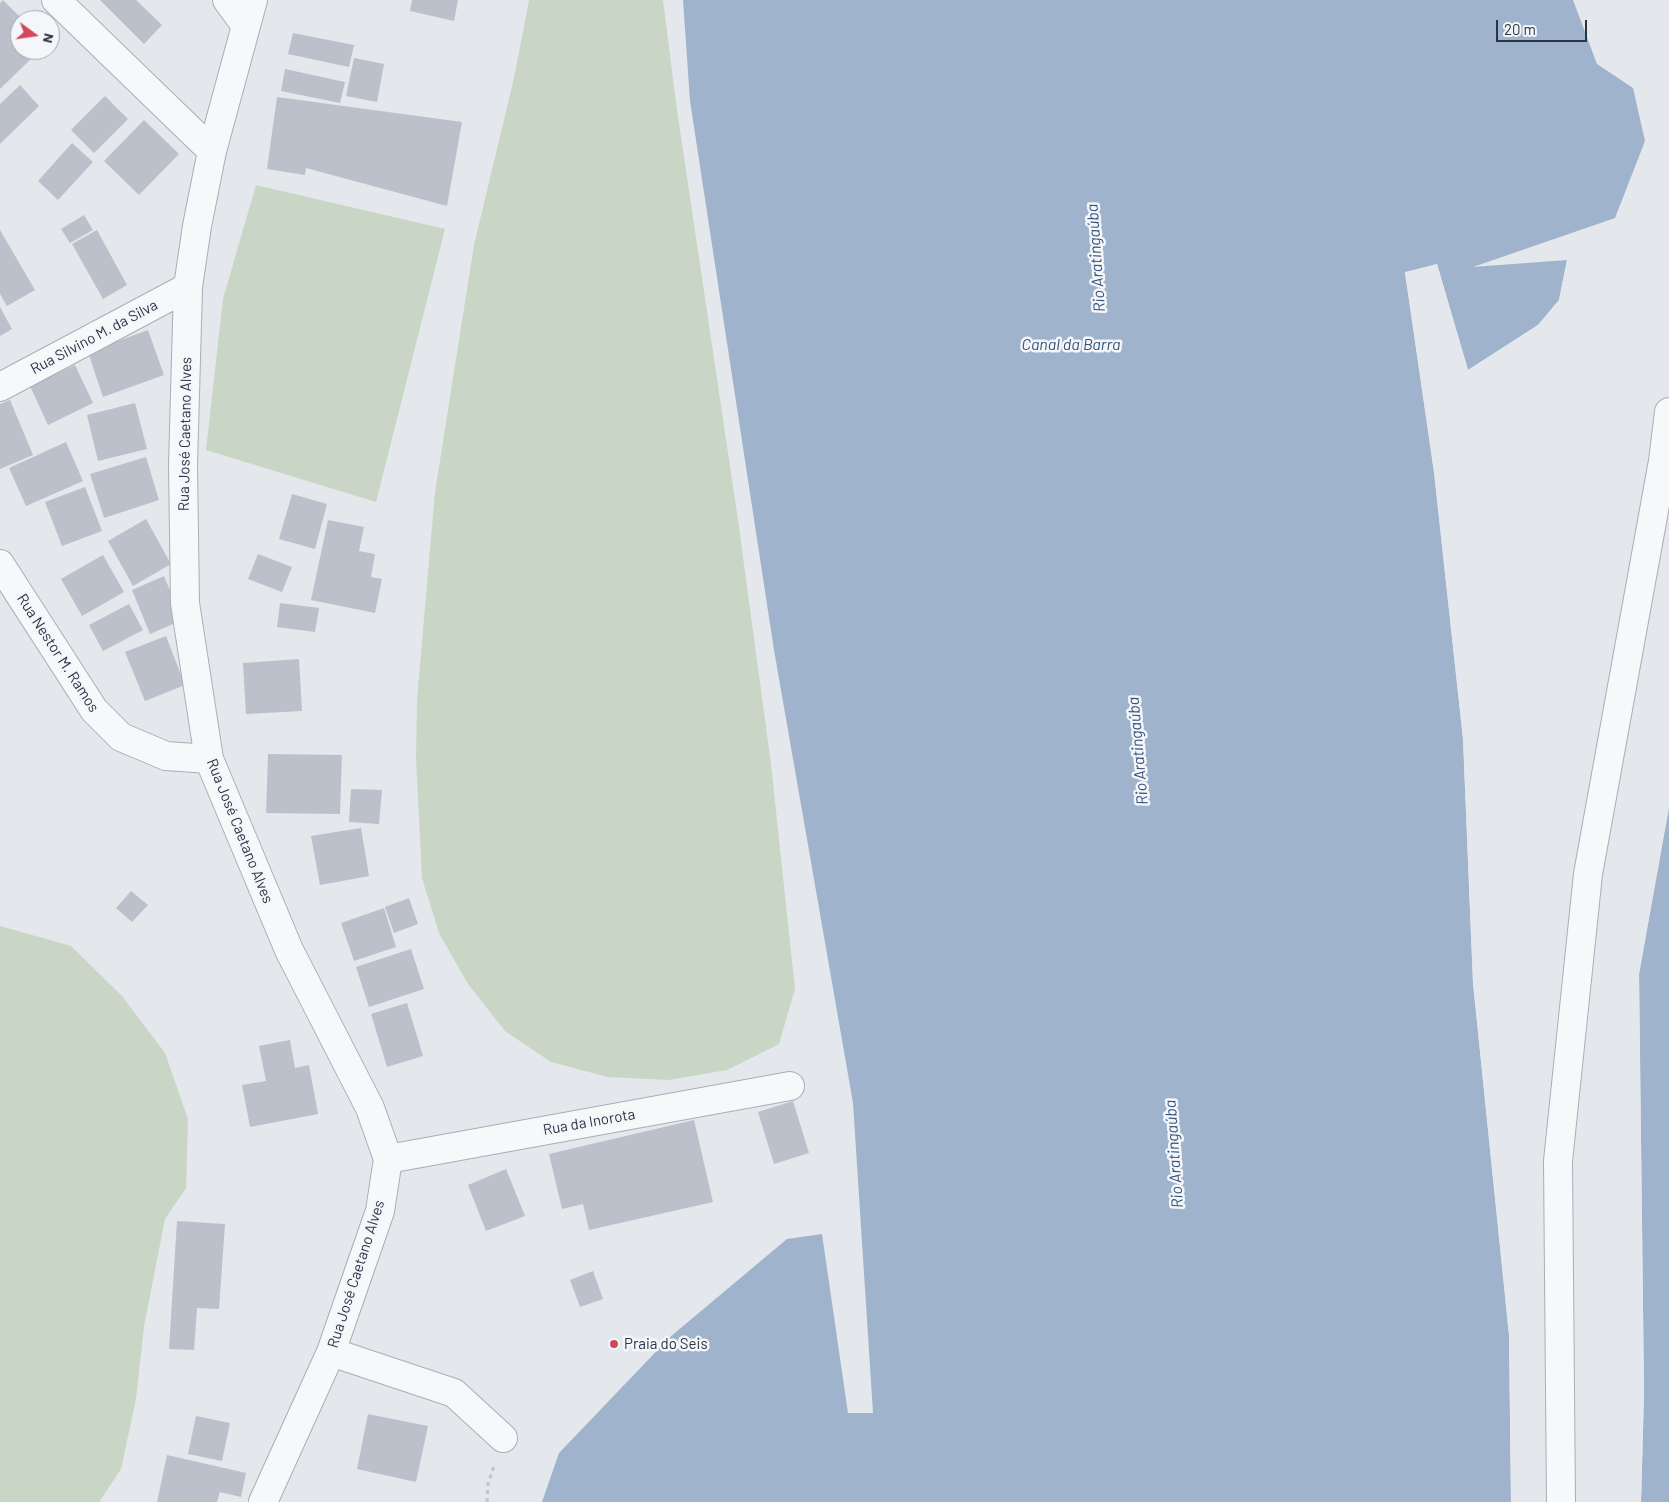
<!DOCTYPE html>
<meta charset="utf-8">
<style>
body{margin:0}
#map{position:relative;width:1669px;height:1502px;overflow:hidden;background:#e4e7ec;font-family:Barlow,sans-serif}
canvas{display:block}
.north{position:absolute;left:10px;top:10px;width:50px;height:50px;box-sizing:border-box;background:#f4f6f9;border:1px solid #a4a8b1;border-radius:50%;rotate:104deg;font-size:14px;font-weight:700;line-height:20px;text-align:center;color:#2b3445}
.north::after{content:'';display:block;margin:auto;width:18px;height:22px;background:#d1495b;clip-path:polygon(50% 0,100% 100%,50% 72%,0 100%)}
.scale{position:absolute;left:1496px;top:20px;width:91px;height:22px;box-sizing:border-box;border:2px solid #2b3445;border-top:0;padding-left:6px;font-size:15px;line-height:18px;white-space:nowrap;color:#2b3445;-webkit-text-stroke:4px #f4f6f9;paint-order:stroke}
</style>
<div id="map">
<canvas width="1669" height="1502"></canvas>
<div class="north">N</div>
<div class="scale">20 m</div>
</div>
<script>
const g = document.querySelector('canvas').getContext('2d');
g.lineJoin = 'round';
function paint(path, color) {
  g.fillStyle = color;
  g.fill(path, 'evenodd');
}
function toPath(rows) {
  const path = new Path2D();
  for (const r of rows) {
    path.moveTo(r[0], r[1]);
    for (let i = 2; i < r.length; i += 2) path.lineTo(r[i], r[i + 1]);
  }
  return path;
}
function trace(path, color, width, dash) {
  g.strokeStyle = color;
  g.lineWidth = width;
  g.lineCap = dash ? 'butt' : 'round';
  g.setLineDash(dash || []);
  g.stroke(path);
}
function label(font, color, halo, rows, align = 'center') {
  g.font = font + ' Barlow,sans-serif';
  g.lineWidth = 5;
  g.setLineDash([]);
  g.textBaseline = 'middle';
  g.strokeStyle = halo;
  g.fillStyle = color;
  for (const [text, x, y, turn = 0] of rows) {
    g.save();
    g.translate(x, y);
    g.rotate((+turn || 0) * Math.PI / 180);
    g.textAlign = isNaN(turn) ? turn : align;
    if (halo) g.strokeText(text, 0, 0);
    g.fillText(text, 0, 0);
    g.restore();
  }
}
const green = toPath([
 [529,0,663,0,676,103,738,520,771,764,795,989,779,1044,727,1070,669,1080,608,1077,551,1062,505,1031,468,984,439,933,422,878,416,758,417,700,435,492,474,245,514,78],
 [256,185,445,229,376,502,206,450,223,299],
 [0,926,71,946,122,996,165,1053,188,1119,186,1188,165,1219,144,1326,136,1399,121,1469,99,1502,0,1502]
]);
const water = toPath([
 [683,0,1573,0,1597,64,1633,88,1645,141,1615,218,1473,267,1567,260,1559,300,1538,325,1468,370,1437,264,1405,273,1434,472,1463,739,1473,983,1509,1335,1511,1502,542,1502,559,1453,670,1337,787,1239,822,1234,848,1413,873,1413,853,1103,774,650,690,101],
 [1669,808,1669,1502,1641,1502,1644,1393,1639,974]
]);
const pier = toPath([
 [1570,259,1561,301,1539,327,1468,373,1466,371,1435,267,1407,274,1436,472,1465,739,1476,983,1512,1335,1513,1502,1511,1502,1509,1335,1473,983,1463,739,1434,472,1405,272,1437,264,1468,370,1538,325,1559,300,1567,260],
 [1669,805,1639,974,1644,1393,1641,1502,1639,1502,1642,1393,1636,974,1667,807]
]);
const building = toPath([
 [3,0,23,20,20,20,20,50,40,50,0,89,0,3],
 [100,0,136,0,162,25,144,44],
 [412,0,458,0,454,21,410,11],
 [293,33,354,45,349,67,288,54],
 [354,58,384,64,377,102,346,96],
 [285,69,345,82,340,103,281,91],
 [20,85,39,106,0,144,0,104],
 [105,96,128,119,94,153,71,130],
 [277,97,462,122,447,206,306,168,305,175,267,169],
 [144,120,179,154,139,195,104,161],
 [72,143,93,162,58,200,38,181],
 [84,215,93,230,70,243,61,229],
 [0,230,35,290,7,306,0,294],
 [97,230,127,285,103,299,72,244],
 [0,307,12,329,0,336],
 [148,330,164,375,103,397,88,352],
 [75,365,93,403,48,425,30,386],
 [10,400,33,455,0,469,0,404],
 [135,403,147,449,98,461,87,415],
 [66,442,83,481,26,506,9,468],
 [146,457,159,500,104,518,90,474],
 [85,487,102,531,62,546,45,502],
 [292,494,327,504,315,549,279,539],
 [146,519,171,564,133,586,108,541],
 [328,520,364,527,359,551,375,554,371,577,382,579,375,613,311,600],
 [258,554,292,567,282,592,248,579],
 [103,555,124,592,82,616,61,579],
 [164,576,182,620,150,634,132,590],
 [280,603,319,608,315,632,277,627],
 [129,604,143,630,103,651,89,625],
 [166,636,185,685,145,701,125,652],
 [299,659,302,711,246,714,243,663],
 [268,754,342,755,340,814,266,813],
 [351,789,382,790,379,824,349,822],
 [361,828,369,876,320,885,311,836],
 [131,891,148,905,132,922,116,908],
 [409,898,418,924,394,933,385,907],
 [384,908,396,947,354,961,341,923],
 [411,949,424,989,369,1007,356,967],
 [407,1003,423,1056,387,1067,371,1014],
 [290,1040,295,1068,309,1065,318,1114,250,1127,242,1085,266,1081,259,1046],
 [793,1101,809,1153,774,1164,758,1112],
 [694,1120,713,1202,589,1230,583,1204,562,1209,549,1154],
 [506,1169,525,1216,486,1231,468,1185],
 [177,1221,225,1224,219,1309,197,1308,194,1350,169,1349],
 [593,1271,603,1299,580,1307,570,1280],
 [368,1414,428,1426,416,1482,357,1469],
 [196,1416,230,1423,222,1461,188,1454],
 [167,1455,246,1473,241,1497,220,1492,217,1502,157,1502]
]);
const path = toPath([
 [487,1502,488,1484,494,1466]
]);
const minor = toPath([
 [56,0,212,151],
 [227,0,246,26],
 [253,0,212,151,197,226,188,287,183,465,185,603,209,759,289,950,370,1108,388,1159,380,1211,331,1352,263,1502],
 [0,387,188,287],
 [0,564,94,710,121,737,166,756,209,759],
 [388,1159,790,1086],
 [331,1352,454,1393,503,1438],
 [1561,1502,1558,1161,1588,874,1663,461,1669,412]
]);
const markers = [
 [614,1344,5,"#d1495b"]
];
const streetNames = [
 ["Rua Silvino M. da Silva",94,337,-28],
 ["Rua José Caetano Alves",185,434,-89],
 ["Rua Nestor M. Ramos",58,653,57],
 ["Rua José Caetano Alves",240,831,68],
 ["Rua da Inorota",589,1122,-10],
 ["Rua José Caetano Alves",356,1274,-72]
];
const poiNames = [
 ["Praia do Seis",624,1344]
];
const waterNames = [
 ["Rio Aratingaúba",1096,258,-94],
 ["Canal da Barra",1071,345],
 ["Rio Aratingaúba",1138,751,-95],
 ["Rio Aratingaúba",1174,1154,-94]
];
paint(green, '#c9d6c5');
paint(water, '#9fb4cc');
paint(pier, '#e4e7ec');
paint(building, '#bbc0ca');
trace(minor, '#a9aeb7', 30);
trace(path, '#c2c5cb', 3, [4, 4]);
trace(minor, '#f7f8fa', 28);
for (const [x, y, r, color] of markers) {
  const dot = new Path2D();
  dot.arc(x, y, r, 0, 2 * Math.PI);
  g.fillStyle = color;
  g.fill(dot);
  trace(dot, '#f4f6f9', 2);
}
label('15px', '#2b3445', '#f4f6f9', streetNames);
label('15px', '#2b3445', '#f4f6f9', poiNames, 'left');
label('italic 16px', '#34527a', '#f4f6f9', waterNames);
</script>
